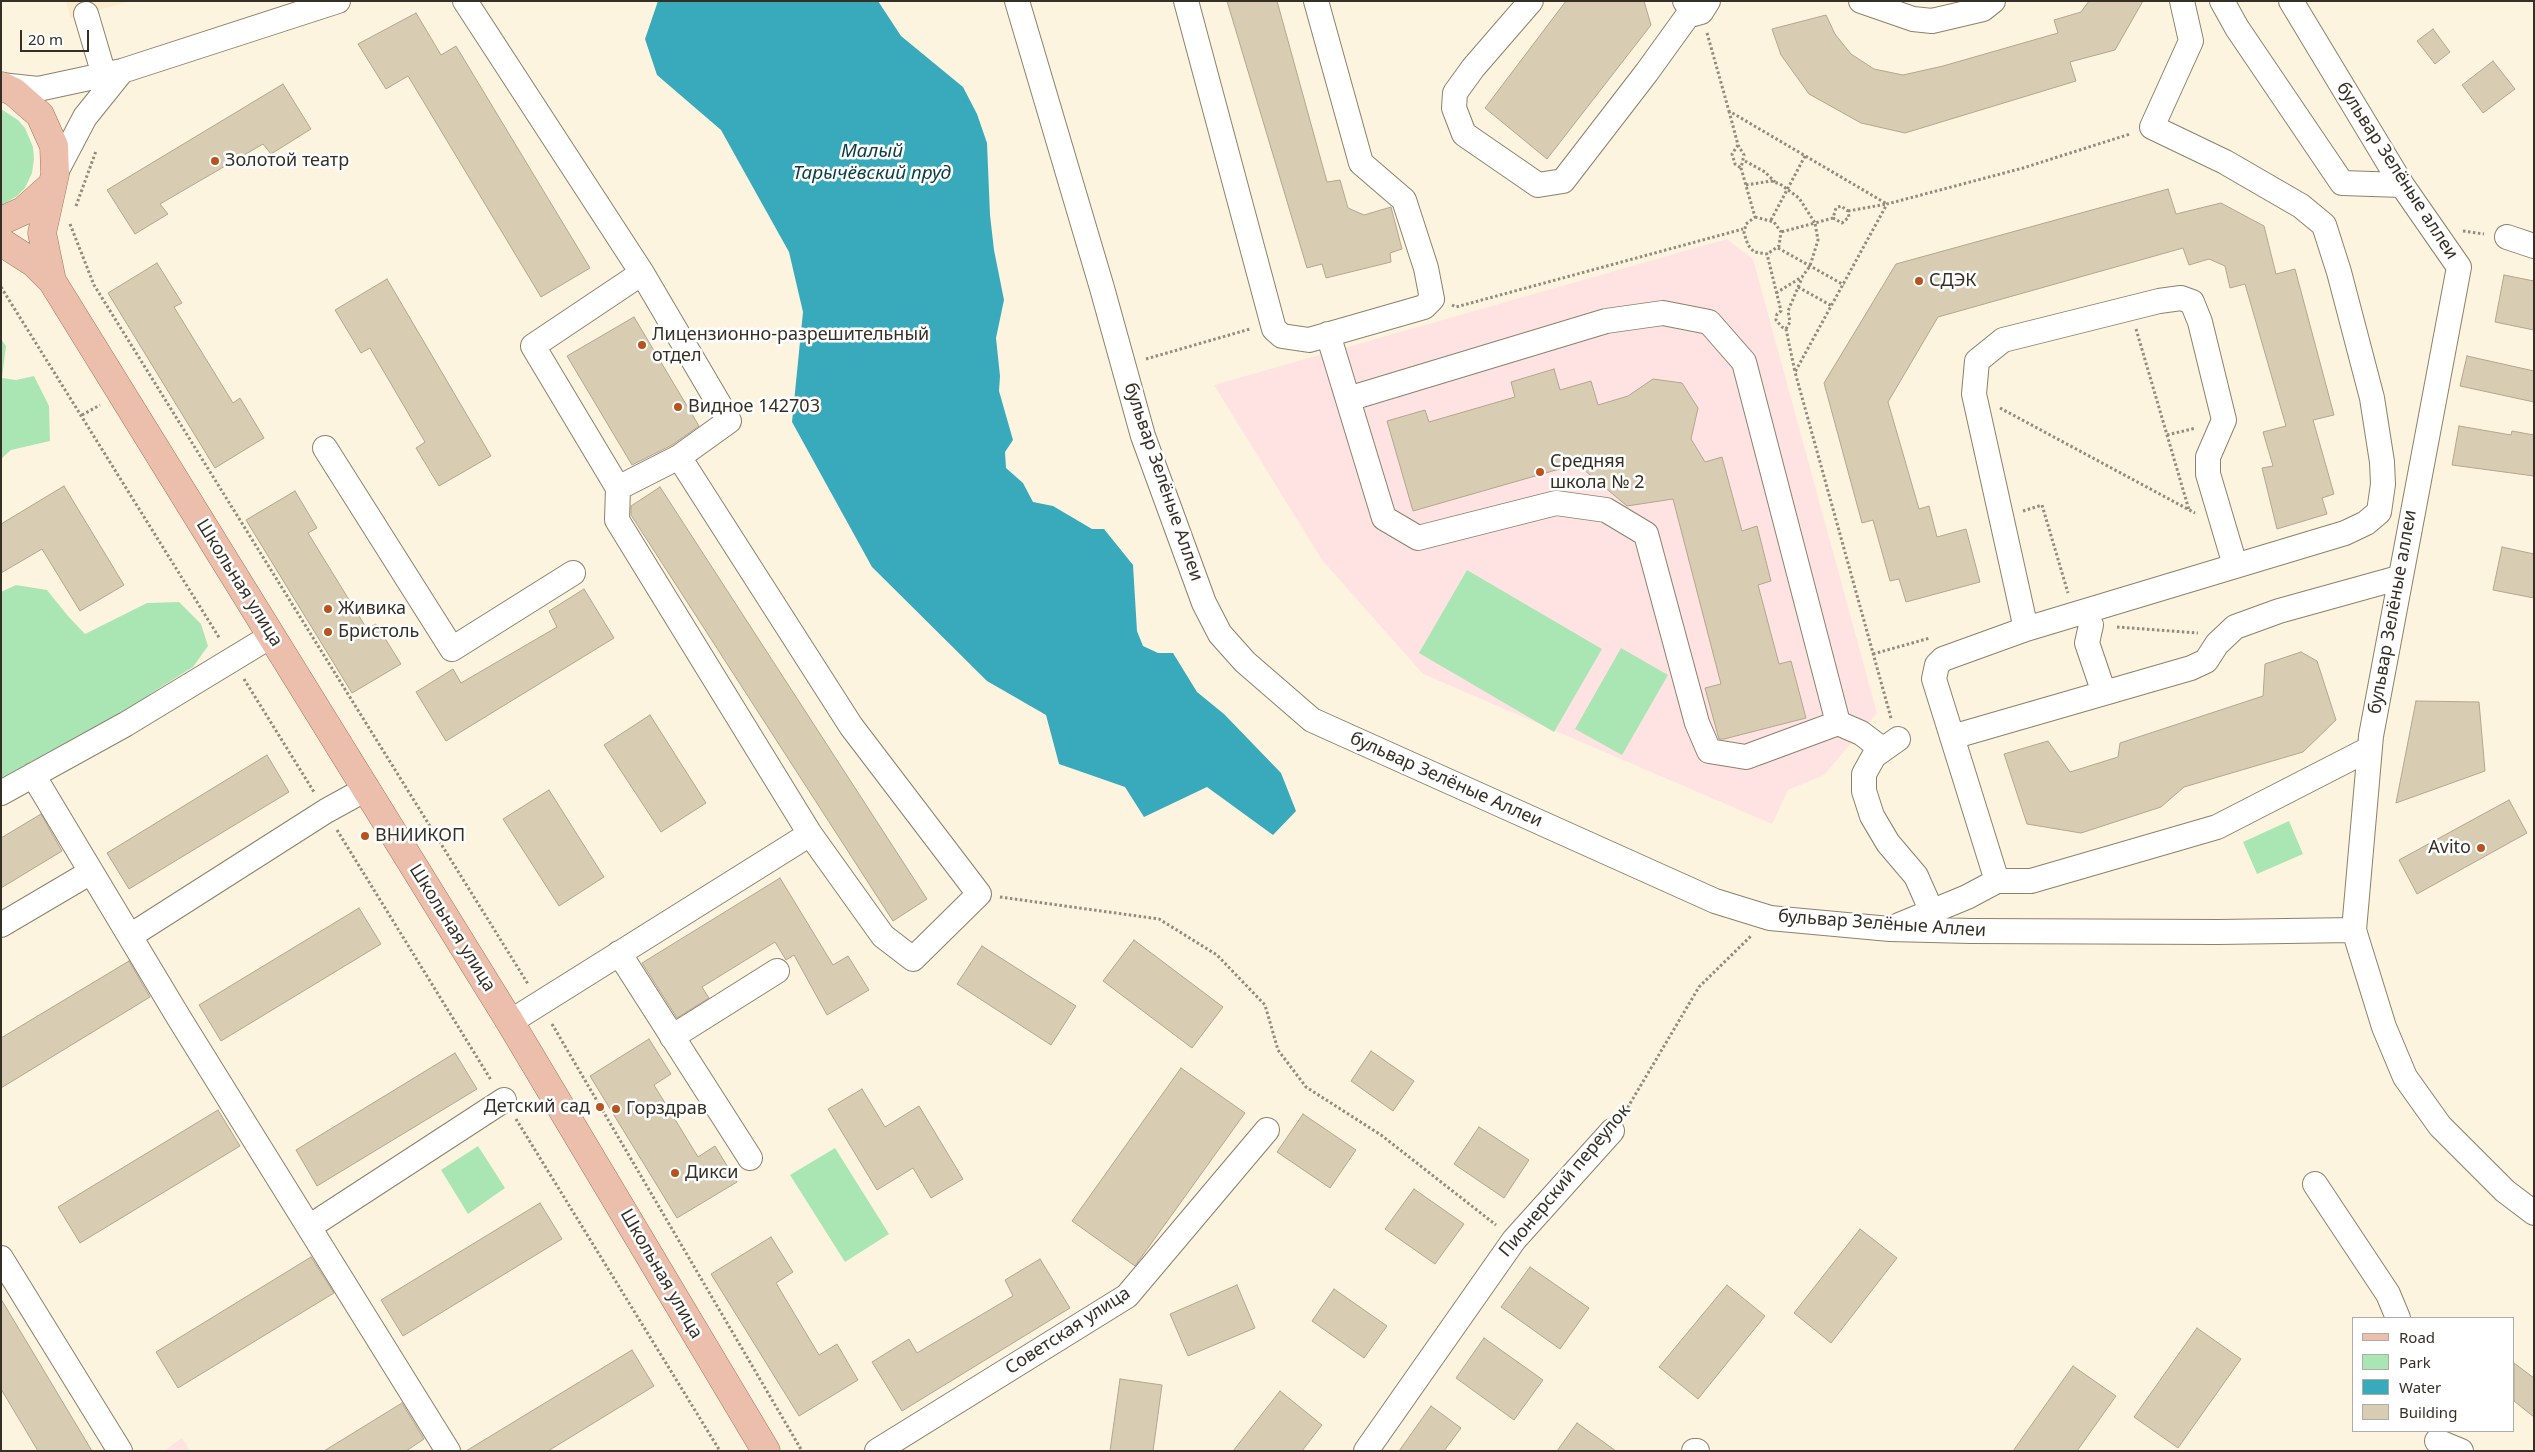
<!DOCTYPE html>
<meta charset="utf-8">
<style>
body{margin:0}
#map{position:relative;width:2535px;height:1452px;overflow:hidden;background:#fdf4df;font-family:"Noto Sans",sans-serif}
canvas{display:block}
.frame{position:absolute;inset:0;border:2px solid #343026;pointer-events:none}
.legend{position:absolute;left:2352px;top:1317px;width:162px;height:115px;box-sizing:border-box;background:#fff;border:1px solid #aeaca8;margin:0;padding:6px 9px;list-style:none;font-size:15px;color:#343026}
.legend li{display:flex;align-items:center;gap:10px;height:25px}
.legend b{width:25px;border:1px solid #aeaca8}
.scale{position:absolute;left:20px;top:30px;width:69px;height:22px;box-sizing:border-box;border:2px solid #343026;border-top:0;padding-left:6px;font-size:15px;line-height:18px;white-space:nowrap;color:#343026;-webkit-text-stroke:4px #fff;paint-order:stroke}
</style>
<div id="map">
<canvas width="2535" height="1452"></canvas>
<div class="frame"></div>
<ul class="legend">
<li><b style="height:6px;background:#ecbfad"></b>Road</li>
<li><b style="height:14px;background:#aae6b4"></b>Park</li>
<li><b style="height:14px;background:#39aabc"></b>Water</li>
<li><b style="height:14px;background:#d8ccb3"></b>Building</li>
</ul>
<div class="scale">20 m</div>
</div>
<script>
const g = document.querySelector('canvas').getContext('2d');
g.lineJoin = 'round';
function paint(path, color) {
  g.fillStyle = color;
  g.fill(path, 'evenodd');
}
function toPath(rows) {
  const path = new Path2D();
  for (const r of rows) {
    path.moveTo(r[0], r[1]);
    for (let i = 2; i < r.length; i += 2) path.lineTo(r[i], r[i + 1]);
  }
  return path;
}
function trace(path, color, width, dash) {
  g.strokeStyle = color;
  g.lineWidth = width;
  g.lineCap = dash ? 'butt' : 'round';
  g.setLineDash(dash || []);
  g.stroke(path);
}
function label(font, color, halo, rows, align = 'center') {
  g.font = font + ' "Noto Sans",sans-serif';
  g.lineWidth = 5;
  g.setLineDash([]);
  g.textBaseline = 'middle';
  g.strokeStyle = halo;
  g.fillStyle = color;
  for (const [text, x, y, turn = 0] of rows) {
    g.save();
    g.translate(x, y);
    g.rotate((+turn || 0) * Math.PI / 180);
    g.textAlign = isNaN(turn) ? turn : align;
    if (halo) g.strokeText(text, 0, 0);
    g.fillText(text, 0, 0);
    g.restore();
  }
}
const built = toPath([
 [66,1,132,1,70,18]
]);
const education = toPath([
 [1727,239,1753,259,1877,713,1824,775,1788,790,1772,824,1423,674,1322,560,1214,385],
 [182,1438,190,1451,163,1451]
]);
const green = toPath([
 [1,109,18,120,25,128,33,147,34,159,32,173,25,188,17,196,1,206],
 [1,339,6,346,2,378,16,380,34,376,49,406,50,441,11,450,1,459],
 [1467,570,1602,649,1554,732,1419,653],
 [16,585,47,590,68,616,85,634,147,603,179,602,201,624,208,646,193,667,153,692,129,712,1,785,1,592],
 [1621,648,1668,675,1622,755,1575,729],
 [2289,821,2303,854,2257,874,2243,842],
 [478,1146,505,1188,468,1214,441,1170],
 [835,1148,889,1234,845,1262,790,1175]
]);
const water = toPath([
 [658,1,878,1,901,36,963,87,977,114,987,143,990,215,994,250,1004,300,996,338,1000,376,999,391,1013,440,1005,452,1006,468,1023,483,1033,502,1053,506,1092,529,1104,529,1133,565,1137,631,1143,646,1158,653,1173,653,1197,692,1224,714,1281,773,1296,811,1273,835,1207,787,1144,817,1125,787,1059,764,1046,715,987,681,872,567,792,422,803,312,789,252,721,130,657,75,645,39]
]);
const building = toPath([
 [1227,1,1277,1,1327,182,1340,180,1348,208,1364,215,1391,207,1402,249,1390,253,1391,262,1326,278,1322,264,1307,268,1227,1],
 [1566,1,1644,1,1651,25,1547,159,1485,108,1566,1],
 [2089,1,2143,1,2115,50,2070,62,2076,81,1905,133,1861,123,1809,94,1781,55,1772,29,1826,15,1835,34,1851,54,1874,69,1903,75,1943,66,2058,33,2054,20,2081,12,2089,1],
 [416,13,441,55,456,46,590,268,541,297,408,76,386,89,358,44,416,13],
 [2433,29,2450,52,2435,64,2417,41,2433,29],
 [2493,61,2515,89,2483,113,2462,85,2493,61],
 [283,84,311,129,271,154,263,144,160,204,168,214,135,234,107,190,283,84],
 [2168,189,2176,214,2221,203,2264,226,2276,274,2295,269,2334,415,2313,420,2334,494,2322,498,2327,514,2277,529,2262,468,2273,466,2263,432,2286,426,2245,284,2230,288,2225,266,2209,259,2189,265,2183,248,1938,317,1888,402,1919,509,1929,506,1937,537,1966,529,1980,582,1906,602,1899,579,1890,581,1873,520,1862,523,1824,383,1896,264,2168,189],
 [157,263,182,303,174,307,233,403,240,398,264,438,215,468,108,293,157,263],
 [2504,275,2534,281,2534,330,2495,322,2504,275],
 [387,279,491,456,439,486,416,448,425,442,370,348,361,353,335,310,387,279],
 [634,317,699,426,672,445,632,465,567,356,634,317],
 [2467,356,2534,371,2534,402,2460,386,2467,356],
 [1554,369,1560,390,1591,381,1598,405,1628,396,1653,379,1682,383,1698,408,1691,439,1705,462,1722,457,1742,531,1757,526,1771,581,1758,585,1779,664,1791,661,1806,718,1724,739,1719,739,1705,688,1721,684,1673,499,1627,506,1577,464,1413,511,1387,421,1425,410,1429,422,1515,397,1511,382,1554,369],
 [2459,426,2511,435,2512,431,2534,435,2534,476,2452,465,2459,426],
 [64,486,124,585,80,611,42,549,1,573,1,524,64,486],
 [660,487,927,899,893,921,631,515,631,506,660,487],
 [295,491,317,528,308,533,367,629,376,624,401,664,352,693,246,520,295,491],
 [2502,547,2534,554,2534,598,2493,590,2502,547],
 [584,589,614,638,446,741,416,692,453,669,461,683,557,627,549,611,584,589],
 [2301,652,2317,661,2336,720,2303,752,2184,787,2161,807,2081,833,2027,824,2004,754,2048,741,2070,772,2118,757,2120,743,2263,696,2265,664,2301,652],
 [2416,701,2479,702,2485,771,2396,803,2416,701],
 [650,715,706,803,661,832,604,745,650,715],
 [267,755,289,792,129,889,107,853,267,755],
 [549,790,604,877,559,906,503,819,549,790],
 [2509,800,2527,833,2417,894,2399,860,2509,800],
 [41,814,62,851,1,888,1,838,41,814],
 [780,878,833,965,848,956,869,990,827,1015,794,955,786,960,775,942,702,987,709,998,677,1018,642,963,780,878],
 [359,908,381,944,221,1041,199,1005,359,908],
 [1134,940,1223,1007,1192,1048,1103,981,1134,940],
 [982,946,1076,1006,1051,1045,957,984,982,946],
 [129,961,150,997,1,1088,1,1038,129,961],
 [649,1039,671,1074,654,1085,698,1157,715,1146,737,1182,677,1218,590,1076,649,1039],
 [1371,1051,1414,1081,1393,1111,1351,1081,1371,1051],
 [455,1053,477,1089,317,1186,296,1150,455,1053],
 [1181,1068,1245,1113,1135,1266,1072,1221,1181,1068],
 [862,1089,885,1127,919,1106,963,1179,931,1198,913,1168,877,1190,828,1109,862,1089],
 [218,1110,240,1146,80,1243,58,1207,218,1110],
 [1303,1114,1356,1150,1330,1188,1277,1152,1303,1114],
 [1479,1127,1529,1160,1504,1198,1454,1164,1479,1127],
 [1414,1189,1464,1224,1435,1264,1385,1229,1414,1189],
 [540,1203,562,1239,403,1336,381,1300,540,1203],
 [1860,1229,1897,1258,1831,1343,1794,1313,1860,1229],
 [771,1237,793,1272,776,1283,819,1355,837,1344,858,1380,799,1416,711,1274,771,1237],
 [311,1257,334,1293,178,1388,156,1352,311,1257],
 [1040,1259,1070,1308,902,1411,872,1362,909,1339,917,1353,1013,1296,1005,1280,1040,1259],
 [1530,1267,1589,1308,1560,1349,1501,1307,1530,1267],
 [1237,1285,1255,1328,1188,1356,1170,1314,1237,1285],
 [1727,1285,1765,1316,1698,1399,1659,1367,1727,1285],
 [1334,1289,1387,1326,1364,1358,1312,1321,1334,1289],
 [1,1299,92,1451,38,1451,1,1389,1,1299],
 [2197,1328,2241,1359,2178,1448,2134,1417,2197,1328],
 [1484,1338,1543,1380,1514,1420,1456,1378,1484,1338],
 [632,1350,654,1386,548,1451,466,1451,632,1350],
 [2514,1363,2534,1378,2534,1417,2514,1401,2514,1363],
 [2073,1366,2116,1396,2077,1451,2013,1451,2073,1366],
 [1120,1379,1162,1385,1153,1451,1110,1451,1120,1379],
 [1280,1391,1322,1425,1302,1451,1233,1451,1280,1391],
 [402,1403,424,1439,406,1451,324,1451,402,1403],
 [1431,1406,1461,1428,1444,1451,1399,1451,1431,1406],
 [1577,1423,1616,1451,1557,1451,1577,1423]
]);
const path = toPath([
 [1707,33,1729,111,1887,204],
 [1729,111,1738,145,1744,155,1741,168,1755,217,1746,224,1744,233,1748,245,1754,252,1767,254,1781,311,1777,314,1776,320,1782,327,1786,329,1795,372],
 [1738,145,1732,154,1735,164,1741,168],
 [1745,161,1765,172,1775,182],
 [1746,185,1771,181,1780,184,1799,198,1815,223,1781,232],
 [76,206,96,151],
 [1848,211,1887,204],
 [1755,217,1774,222,1781,232,1779,246,1767,254],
 [1771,220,1805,156],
 [70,224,94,285,528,984],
 [2463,231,2484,234],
 [1778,248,1844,285],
 [1,287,220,639],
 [1798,287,1832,306],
 [1776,293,1802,277,1810,266,1818,240,1815,223,1833,218,1836,208,1841,206,1848,211,1849,217,1842,223,1833,218],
 [1452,305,1456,307,1743,229],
 [1786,329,1790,322,1788,311,1802,278],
 [2136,329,2189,510],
 [1146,359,1250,329],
 [2000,408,2195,513],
 [82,415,100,405],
 [2167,435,2196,428],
 [2023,511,2042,505,2068,593],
 [2117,627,2198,633],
 [1873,654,1930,638],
 [244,679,314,792],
 [1891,718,1795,372,1887,204,2023,168,2130,134],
 [337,830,491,1080],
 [1000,897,1159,919,1217,955,1265,1005,1278,1050,1306,1087,1381,1135,1496,1225],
 [552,1024,802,1451],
 [1625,1112,1699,987,1752,935],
 [516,1119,720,1451]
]);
const minor = toPath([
 [465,1,642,273,729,421,679,457,618,488],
 [1017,1,1102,288,1143,436,1204,603,1220,634,1245,662,1312,720,1715,901,1770,918,1890,929,1971,931,2218,932,2354,930],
 [1186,1,1274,329,1282,336,1309,340,1424,307,1432,299,1426,268,1404,200,1361,163,1316,1],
 [1531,1,1473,68,1455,93,1454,108,1464,134,1538,185,1563,181,1647,72,1691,11],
 [1685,1,1694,14,1701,12,1708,1],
 [1861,1,1913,19,1932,21,1983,9,1993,1],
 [2222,1,2237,28,2342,183,2402,185],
 [2291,1,2402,185,2459,267,2371,736,2354,930,2384,1027,2405,1077,2440,1126,2505,1191,2534,1213],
 [86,14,104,75],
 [1,85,38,89,122,71,338,1],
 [55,174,85,117,122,71],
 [2507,237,2534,246],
 [642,273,533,346,618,488,617,520,810,834,883,936,913,959,979,894,851,726,679,457],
 [1328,334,1384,518,1418,538,1556,503,1606,510,1646,534,1697,723,1709,751,1746,757,1838,723,1861,733,1882,749],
 [1348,399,1606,321,1663,313,1709,322,1744,362,1838,723],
 [325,448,452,649,573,573],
 [2091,625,2087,643,2104,693],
 [2026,629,1974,394,1977,361,2003,340,2159,301,2181,298,2192,302,2200,322,2224,420,2208,457,2208,474,2235,565],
 [1952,737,2191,668,2206,661,2217,644,2235,627,2279,611,2398,578],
 [1898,739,1874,756,1864,774,1864,791,1872,816,1888,843,1916,876,1932,912],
 [33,775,179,1018,448,1451],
 [1,793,126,724,271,636],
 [1997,881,2031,881,2217,827,2369,749],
 [1,925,91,872],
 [1899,925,1967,897,1997,881,1934,679,1937,665,1943,659,2026,629,2345,533,2366,523,2379,512,2383,484,2382,462,2372,398,2339,272,2324,225,2301,206,2225,162,2152,127,2191,41,2182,1],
 [130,936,326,811,366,789],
 [619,953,750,1158],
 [510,1022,810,834],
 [672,1037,777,971],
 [2315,1184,2388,1294,2398,1318],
 [309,1227,504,1100],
 [1,1258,120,1451],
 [2437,1441,2461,1451],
 [877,1451,1127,1296,1267,1130],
 [1366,1451,1514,1240,1612,1131],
 [1694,1451,1697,1451]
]);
const major = toPath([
 [1,86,14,92,40,115,54,146,55,174,42,233,52,281],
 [1,221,23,211,51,186],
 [1,242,34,263,52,281,510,1022,766,1451]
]);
const markers = [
 [215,161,5,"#b7531e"],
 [1919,281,5,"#b7531e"],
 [642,345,5,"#b7531e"],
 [678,407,5,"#b7531e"],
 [1540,472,5,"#b7531e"],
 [328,609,5,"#b7531e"],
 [328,632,5,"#b7531e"],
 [365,836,5,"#b7531e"],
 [2481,848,5,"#b7531e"],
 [600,1107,5,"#b7531e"],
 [616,1109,5,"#b7531e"],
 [675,1173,5,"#b7531e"]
];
const poiNames = [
 ["Золотой театр",225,161],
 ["СДЭК",1929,281],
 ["Лицензионно-разрешительный",652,335],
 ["отдел",652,356],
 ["Видное 142703",688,407],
 ["Средняя",1550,462],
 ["школа № 2",1550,483],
 ["Живика",338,609],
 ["Бристоль",338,632],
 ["ВНИИКОП",375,836],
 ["Avito",2471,848,"right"],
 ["Детский сад",590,1107,"right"],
 ["Горздрав",626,1109],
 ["Дикси",685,1173]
];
const streetNames = [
 ["бульвар Зелёные аллеи",2397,171,57],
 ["бульвар Зелёные Аллеи",1163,482,71],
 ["Школьная улица",239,583,58],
 ["бульвар Зелёные аллеи",2393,612,-80],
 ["бульвар Зелёные Аллеи",1446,780,24],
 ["бульвар Зелёные Аллеи",1882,924,4],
 ["Школьная улица",452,928,58],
 ["Пионерский переулок",1565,1181,-50],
 ["Школьная улица",661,1274,60],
 ["Советская улица",1068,1331,-33]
];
const waterNames = [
 ["Малый",872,152],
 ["Тарычёвский пруд",872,174]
];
paint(built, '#fbeccb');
paint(education, '#fee3e2');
paint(green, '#aae6b4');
paint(water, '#39aabc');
paint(building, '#d8ccb3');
trace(building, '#b2a78e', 1);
trace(minor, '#8c816a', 26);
trace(major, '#a4715b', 29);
trace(path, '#928c7d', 3, [2.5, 2.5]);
trace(minor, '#fff', 24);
trace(major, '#ecbfad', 28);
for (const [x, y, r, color] of markers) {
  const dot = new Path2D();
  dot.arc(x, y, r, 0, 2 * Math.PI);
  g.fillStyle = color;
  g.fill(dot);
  trace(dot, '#fff', 2);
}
label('18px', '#343026', '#fff', poiNames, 'left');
label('18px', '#343026', '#fff', streetNames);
label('italic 19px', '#093d45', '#fff', waterNames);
</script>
